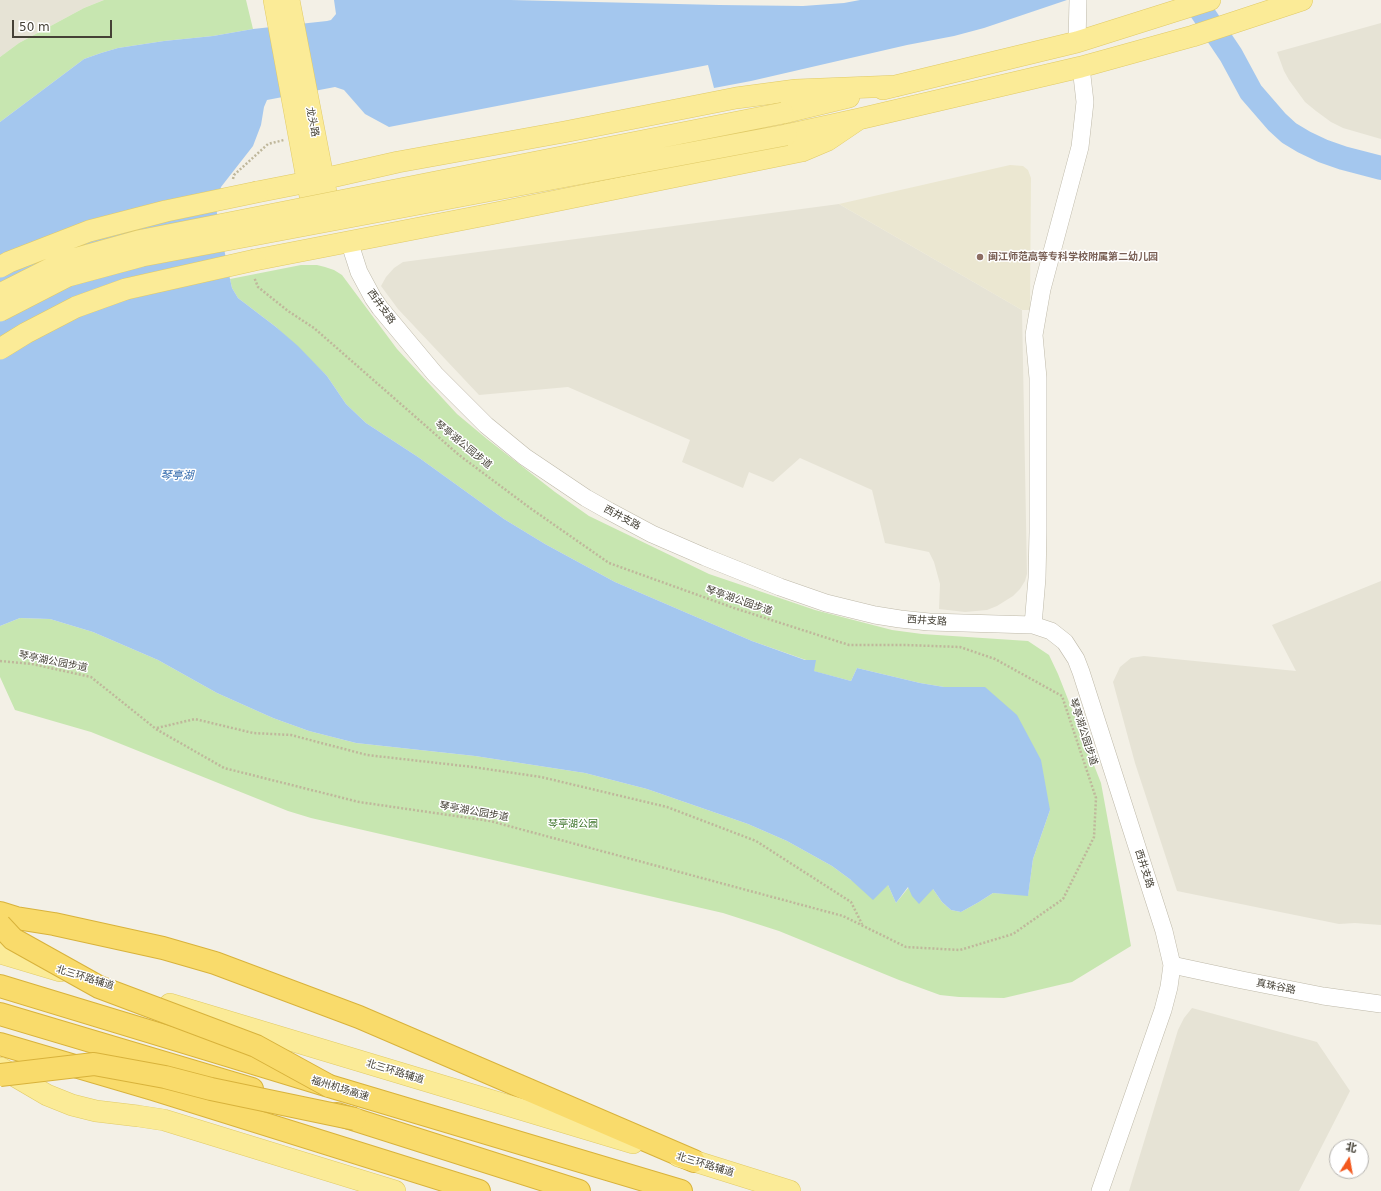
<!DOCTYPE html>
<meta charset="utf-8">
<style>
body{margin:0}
#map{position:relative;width:1381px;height:1191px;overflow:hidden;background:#f3f0e6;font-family:"DejaVu Sans","Noto Sans SC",sans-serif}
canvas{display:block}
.north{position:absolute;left:1329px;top:1139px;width:40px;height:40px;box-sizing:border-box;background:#fff;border:1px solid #b5b3af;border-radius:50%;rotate:11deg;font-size:11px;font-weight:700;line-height:16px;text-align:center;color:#454136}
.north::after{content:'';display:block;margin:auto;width:14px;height:18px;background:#f3581d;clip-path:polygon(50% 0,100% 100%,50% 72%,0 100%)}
.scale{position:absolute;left:12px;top:20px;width:100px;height:18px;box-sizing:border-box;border:2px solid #454136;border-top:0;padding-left:5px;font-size:12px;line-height:14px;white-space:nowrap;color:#454136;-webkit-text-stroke:3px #fff;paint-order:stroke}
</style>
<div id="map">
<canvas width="1381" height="1191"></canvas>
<div class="north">北</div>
<div class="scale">50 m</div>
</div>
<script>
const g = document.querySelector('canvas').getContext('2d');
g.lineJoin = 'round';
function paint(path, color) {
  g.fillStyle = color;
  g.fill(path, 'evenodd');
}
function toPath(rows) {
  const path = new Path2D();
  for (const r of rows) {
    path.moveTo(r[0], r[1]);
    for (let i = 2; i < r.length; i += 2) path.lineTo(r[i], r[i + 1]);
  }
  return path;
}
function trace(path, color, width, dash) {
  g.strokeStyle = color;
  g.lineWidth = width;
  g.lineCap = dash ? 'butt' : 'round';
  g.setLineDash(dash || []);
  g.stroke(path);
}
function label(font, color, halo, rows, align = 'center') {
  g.font = font + ' "DejaVu Sans","Noto Sans SC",sans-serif';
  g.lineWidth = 3;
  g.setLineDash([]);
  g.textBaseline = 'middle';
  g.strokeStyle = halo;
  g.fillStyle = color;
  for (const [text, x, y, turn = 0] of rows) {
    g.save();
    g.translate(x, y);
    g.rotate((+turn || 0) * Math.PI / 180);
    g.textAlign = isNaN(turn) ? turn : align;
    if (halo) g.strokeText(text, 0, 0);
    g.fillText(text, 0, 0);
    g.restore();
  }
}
const residential = toPath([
 [0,0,104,0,84,8,19,43,0,57],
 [1381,23,1381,139,1343,128,1331,122,1316,111,1305,102,1289,80,1284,71,1277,52],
 [839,204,1022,310,1027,574,1025,581,1020,589,1013,596,997,606,987,610,965,612,939,609,940,584,934,562,929,552,885,543,872,490,800,458,773,482,749,472,743,488,682,462,690,440,568,387,479,395,398,309,381,286,386,277,394,268,403,262],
 [1381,581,1381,925,1355,923,1339,924,1177,891,1135,763,1113,682,1120,667,1131,658,1144,656,1296,671,1272,625],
 [1192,1008,1317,1042,1350,1091,1299,1191,1129,1191,1178,1030,1184,1018]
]);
const education = toPath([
 [1010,165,1023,166,1028,170,1031,178,1030,310,1022,310,839,204]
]);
const green = toPath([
 [104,0,246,0,253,29,213,36,164,41,118,48,101,53,84,59,0,122,0,57,19,43,84,8],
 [301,265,317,265,325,267,334,270,342,275,397,349,457,414,487,439,555,492,589,516,709,574,815,610,892,630,922,634,1028,641,1049,655,1058,674,1101,783,1131,946,1072,982,1004,998,959,997,940,995,899,980,779,931,723,913,311,818,288,811,91,732,15,710,0,677,0,626,20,618,50,619,93,632,158,660,217,693,273,718,309,731,356,743,475,756,585,773,647,789,748,824,787,841,832,866,851,880,888,885,896,903,909,887,933,889,942,902,951,910,961,912,979,902,993,893,1028,895,1033,859,1050,810,944,687,920,683,857,668,851,681,813,671,815,660,806,660,752,641,615,582,545,544,504,519,418,457,366,423,346,404,327,376,276,327,238,298,232,288,230,279]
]);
const water = toPath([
 [334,0,511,0,719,5,803,6,844,3,860,0,1067,0,984,28,954,36,907,45,751,81,714,88,708,65,389,127,365,114,344,90,335,87,267,100,264,107,261,125,253,146,221,187,216,208,230,279,232,288,238,298,276,327,298,346,327,376,346,404,366,423,418,457,504,519,545,544,615,582,752,641,805,660,816,660,814,671,851,681,857,668,920,683,944,687,985,687,1017,715,1041,760,1050,810,1033,859,1028,896,993,893,979,902,961,912,951,910,942,902,933,889,919,904,912,896,908,887,896,903,888,885,873,900,851,880,832,866,787,841,748,824,647,789,585,773,475,756,356,743,309,731,273,718,217,693,158,660,93,632,50,619,20,618,0,626,0,122,84,59,101,53,118,48,164,41,213,36,253,29,327,21,331,20,336,14]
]);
const river = toPath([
 [1194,0,1231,55,1251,92,1277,122,1289,133,1304,142,1323,151,1343,158,1381,168]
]);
const path = toPath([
 [233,179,234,175,268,144,284,140],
 [0,661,32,664,91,677,156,729,224,768,359,802,490,821,843,916,906,947,960,950,1013,934,1063,899,1094,837,1096,798,1062,696,995,659,960,647,906,645,849,645,734,608,609,563,530,508,459,455,314,328,288,311,258,287,254,277],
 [157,728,195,719,253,733,291,735,367,755,473,767,541,777,667,807,756,841,851,902,862,924]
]);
const minor = toPath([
 [1077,42,1078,0],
 [349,241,359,272,373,298,380,308,435,374,486,425,525,457,586,498,609,511,652,534,705,557,780,587,826,603,875,615,900,619,929,622,1033,625,1051,631,1065,642,1076,659,1081,672,1164,931,1172,965,1169,987,1163,1010,1100,1191],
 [1033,625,1037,578,1038,532,1038,378,1034,335,1042,289,1080,147,1085,102,1081,67],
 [1172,965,1242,980,1323,996,1381,1004]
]);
const major = toPath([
 [274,0,310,196],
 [289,0,326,192],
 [883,89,1077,42,1210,0],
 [783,113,849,97],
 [786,135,859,119,1081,67,1193,36,1302,0],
 [257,192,323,179,398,162,564,132,736,98,796,90,896,86],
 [255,260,486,215,802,151,828,140,859,119],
 [0,953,60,971],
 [170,1004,633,1143],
 [1,1068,47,1095,72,1105,96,1111,138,1116,164,1120,395,1191],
 [678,1156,790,1191]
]);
const highway = toPath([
 [0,913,16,918,54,924,163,948,215,963,359,1017,694,1161],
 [0,986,329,1086,681,1191],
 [0,1014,252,1089],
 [0,1044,153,1089,479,1191],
 [337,1114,579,1191]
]);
const majorBridge = toPath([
 [0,267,9,262,89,231,166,211,257,192],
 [0,294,63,262,138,241,783,113],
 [0,311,68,276,142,256,786,135],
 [0,349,26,333,76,307,126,289,255,260]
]);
const highwayBridge = toPath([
 [0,925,13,939,99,987,256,1046,329,1086],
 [0,1075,94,1064,165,1077,211,1089,355,1119]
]);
const markers = [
 [980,257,4,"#8d6e63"]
];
const streetNames = [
 ["龙头路",312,122,79],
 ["西井支路",381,307,54],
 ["琴亭湖公园步道",463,445,39],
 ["西井支路",622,518,28],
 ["琴亭湖公园步道",739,601,19],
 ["西井支路",927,621,4],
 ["琴亭湖公园步道",53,662,11],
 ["琴亭湖公园步道",1083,732,72],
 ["琴亭湖公园步道",474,812,10],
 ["西井支路",1144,869,72],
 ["北三环路辅道",85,978,17],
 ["真珠谷路",1276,987,11],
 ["北三环路辅道",395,1072,17],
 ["福州机场高速",340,1089,17],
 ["北三环路辅道",705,1165,17]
];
const educationNames = [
 ["闽江师范高等专科学校附属第二幼儿园",988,257]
];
const parkNames = [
 ["琴亭湖公园",573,824]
];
const waterNames = [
 ["琴亭湖",177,476]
];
paint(residential, '#e6e3d5');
paint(education, '#ebe7d1');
paint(green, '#c7e6b0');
paint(water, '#a4c7ee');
trace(river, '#a4c7ee', 24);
trace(minor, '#beb9a9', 18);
trace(major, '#e0ca67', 22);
trace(highway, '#d8b23b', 24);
trace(path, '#bfb79b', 2.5, [2, 2]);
trace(minor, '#fff', 17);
trace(major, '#fbeb97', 21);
trace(highway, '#f9db6b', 22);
trace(majorBridge, '#e0ca67', 22, []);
trace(highwayBridge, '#d8b23b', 24, []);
trace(majorBridge, '#fbeb97', 21);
trace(highwayBridge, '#f9db6b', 22);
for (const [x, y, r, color] of markers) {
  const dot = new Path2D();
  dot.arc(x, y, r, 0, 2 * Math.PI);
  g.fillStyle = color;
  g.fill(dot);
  trace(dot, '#fff', 1.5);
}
label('10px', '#454136', '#fff', streetNames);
label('bold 10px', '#785e54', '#fff', educationNames, 'left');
label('10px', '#3e752b', '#fff', parkNames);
label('italic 11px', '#326aad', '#fff', waterNames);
</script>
